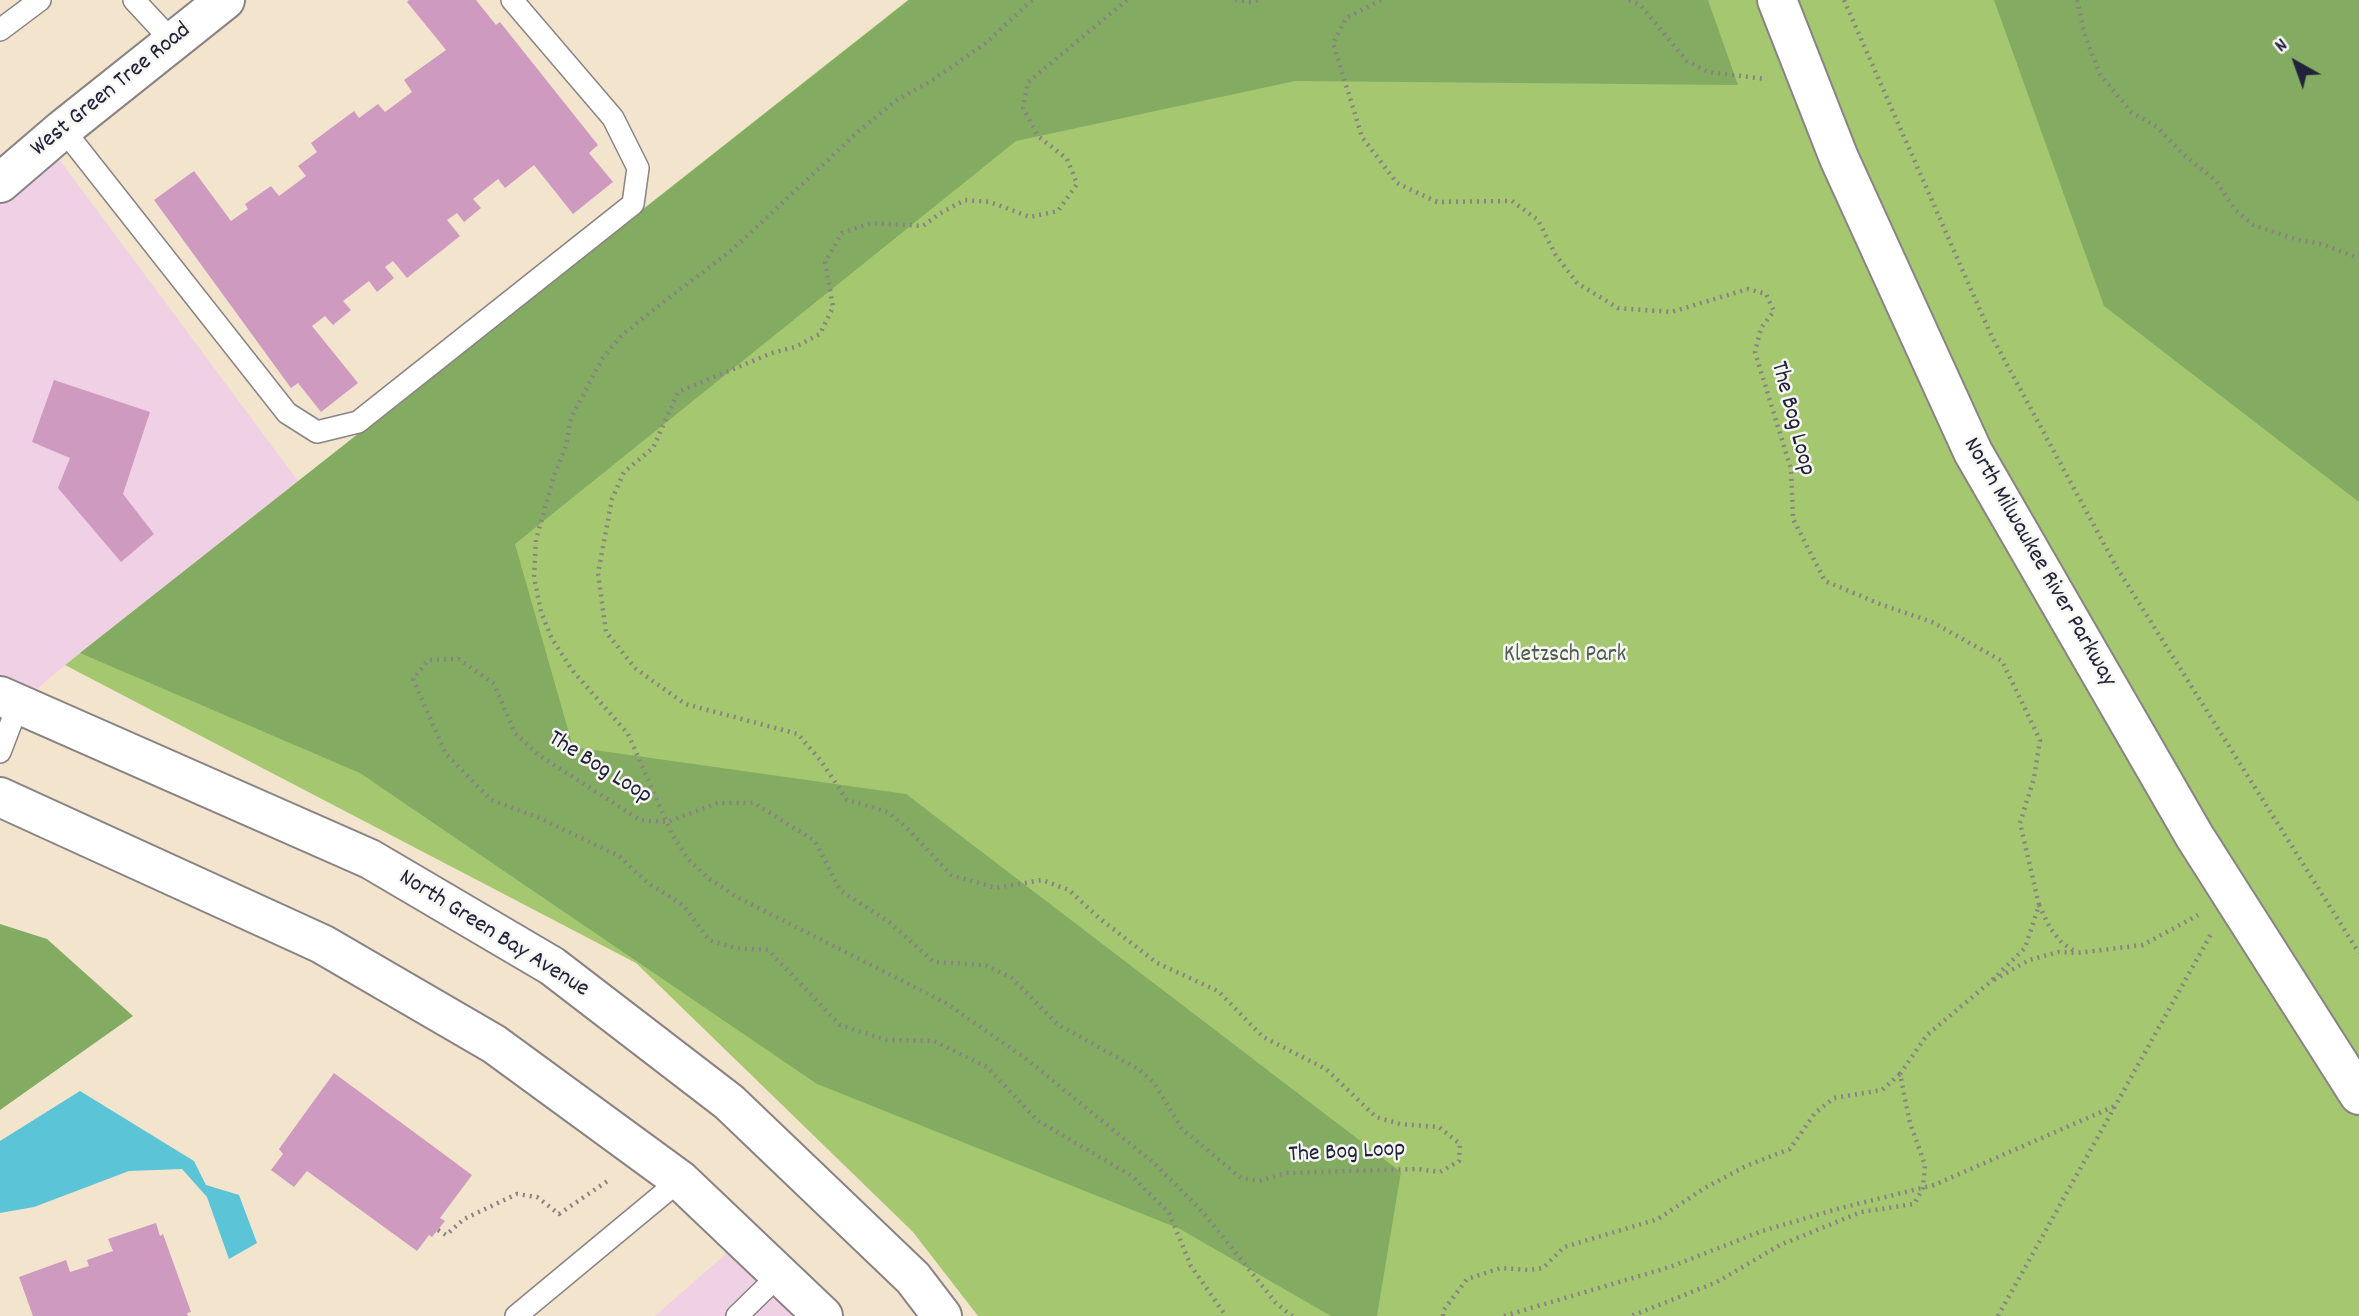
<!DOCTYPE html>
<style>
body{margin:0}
#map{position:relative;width:2359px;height:1316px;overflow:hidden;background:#f3e4ce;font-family:Dekko,sans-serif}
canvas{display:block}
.north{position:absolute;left:2261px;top:28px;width:70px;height:70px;-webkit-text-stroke:5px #f6f6f2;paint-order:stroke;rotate:320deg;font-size:19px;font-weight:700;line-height:28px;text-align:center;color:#22223b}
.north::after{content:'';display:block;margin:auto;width:24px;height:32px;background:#22223b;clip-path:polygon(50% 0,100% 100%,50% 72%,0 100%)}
</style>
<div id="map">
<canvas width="2359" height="1316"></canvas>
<div class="north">N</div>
</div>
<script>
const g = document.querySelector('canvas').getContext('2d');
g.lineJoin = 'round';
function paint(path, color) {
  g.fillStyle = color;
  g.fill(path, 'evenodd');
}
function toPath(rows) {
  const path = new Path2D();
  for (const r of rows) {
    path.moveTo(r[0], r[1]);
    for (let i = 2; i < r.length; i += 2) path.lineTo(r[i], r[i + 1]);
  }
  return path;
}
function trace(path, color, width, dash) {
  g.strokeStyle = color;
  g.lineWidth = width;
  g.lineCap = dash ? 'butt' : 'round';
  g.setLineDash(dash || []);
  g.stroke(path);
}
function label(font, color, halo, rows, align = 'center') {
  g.font = font + ' Dekko,sans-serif';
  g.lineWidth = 5;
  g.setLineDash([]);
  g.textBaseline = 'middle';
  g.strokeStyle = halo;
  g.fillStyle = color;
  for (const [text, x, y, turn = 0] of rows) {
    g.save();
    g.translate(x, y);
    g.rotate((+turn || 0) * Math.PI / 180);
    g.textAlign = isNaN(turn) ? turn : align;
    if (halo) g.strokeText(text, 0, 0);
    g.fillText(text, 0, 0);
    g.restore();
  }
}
const built = toPath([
 [47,143,298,481,65,665,18,705,0,696,0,184],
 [743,1239,823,1316,655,1316]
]);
const green = toPath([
 [908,0,2359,0,2359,1316,978,1316,913,1232,636,963,65,665]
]);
const forest = toPath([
 [909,0,1708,0,1738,85,1295,81,1016,141,515,544,573,747,906,794,1401,1172,1377,1316,1331,1316,1180,1229,817,1084,360,773,80,653],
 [1994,0,2359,0,2359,502,2104,306],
 [0,924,47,939,133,1016,0,1110]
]);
const water = toPath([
 [80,1091,194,1161,206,1185,239,1195,257,1243,229,1259,207,1197,182,1169,129,1171,34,1207,0,1213,0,1141]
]);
const building = toPath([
 [409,0,476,0,496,25,500,22,598,145,589,153,613,182,573,214,534,165,505,188,498,179,473,199,481,208,464,222,457,213,447,220,460,236,407,278,393,261,385,267,394,278,377,292,369,281,343,301,351,310,333,325,325,316,312,326,358,383,321,412,298,383,291,388,154,200,194,171,231,221,248,209,245,204,271,186,279,196,306,176,298,166,317,152,311,143,354,111,359,118,378,104,385,112,412,92,404,80,446,50,407,2],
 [54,380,150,412,123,494,154,534,121,562,58,488,70,458,32,442],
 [334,1073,472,1175,440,1218,445,1221,432,1237,429,1235,417,1251,307,1171,294,1187,271,1170,283,1154,279,1149],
 [156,1223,160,1236,163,1234,191,1312,187,1313,188,1316,33,1316,19,1277,66,1260,70,1272,89,1266,87,1260,113,1251,108,1239]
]);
const path = toPath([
 [1032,0,986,43,931,81,897,100,860,130,733,249,648,314,622,335,602,359,571,418,566,446,554,476,536,540,534,577,541,612,552,639,573,671,628,734,672,834,688,859,708,878,737,897,946,1003,1025,1058,1155,1164,1202,1211,1276,1303,1292,1316],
 [1127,0,1028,82,1023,108,1038,136,1067,159,1077,184,1058,211,1030,217,990,202,965,200,939,214,923,226,871,223,842,233,825,262,833,307,820,334,795,347,772,353,678,392,653,448,624,472,612,499,598,573,606,632,635,668,685,704,798,734,821,761,847,800,888,812,910,831,951,875,996,888,1042,880,1069,890,1099,918,1157,963,1218,991,1263,1037,1326,1069,1376,1117,1400,1124,1439,1127,1460,1144,1459,1161,1440,1172,1418,1169,1285,1173,1259,1181,1241,1178,1182,1129,1154,1083,1140,1070,1057,1024,1012,978,985,965,934,962,889,922,840,890,815,841,754,803,718,803,667,822,640,820,540,756,515,733,494,684,459,659,428,660,413,679,446,754,491,800,535,816,619,856,648,883,683,905,709,940,735,948,768,950,840,1025,887,1040,934,1041,987,1067,1038,1121,1132,1176,1169,1213,1191,1266,1226,1316],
 [1235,0,1251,2,1258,0],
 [1381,0,1346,18,1333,43,1362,137,1397,183,1437,202,1512,201,1538,220,1555,254,1577,283,1618,308,1671,312,1748,289,1766,294,1774,311,1761,328,1755,352,1791,469,1793,519,1825,581,1880,604,1932,622,2002,661,2040,740,2034,778,2020,823,2039,905,2025,948,1988,984,1927,1035,1900,1074,1910,1123,1925,1165,1923,1188,1914,1204,1861,1212,1780,1245,1717,1282,1631,1316],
 [1629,0,1641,6,1687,61,1708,72,1766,79],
 [1844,0,1991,335,2117,568,2359,953],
 [2077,0,2085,36,2100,74,2131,112,2157,127,2183,154,2216,181,2236,211,2253,225,2298,240,2321,244,2359,258],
 [2039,905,2050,928,2062,943,2076,952],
 [1994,980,2029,960,2059,952,2077,953,2143,945,2198,915],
 [438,1230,446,1235,464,1219,517,1194,537,1197,559,1214,609,1180],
 [1443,1316,1443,1311,1467,1279,1501,1268,1529,1270,1543,1268,1564,1247,1658,1219,1703,1189,1746,1166,1790,1149,1815,1113,1834,1098,1882,1090,1900,1074],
 [1504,1316,1670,1267,1762,1231,1837,1209,1934,1185,2115,1106],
 [1998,1316,2211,934]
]);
const service = toPath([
 [134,0,173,42],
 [0,30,40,0],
 [63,129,287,413,317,432,358,422,633,204,638,168,613,118,512,0],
 [0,752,18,705],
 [516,1316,680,1180],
 [737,1316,780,1274]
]);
const minor = toPath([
 [1777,0,1839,158,1973,452,2195,837,2359,1095]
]);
const tertiary = toPath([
 [0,183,63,129,225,0]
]);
const primary = toPath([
 [0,696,370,859,552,966,729,1102,913,1278,942,1316],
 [0,797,322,944,494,1044,680,1180,823,1316]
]);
const streetNames = [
 ["West Green Tree Road",112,91,-39],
 ["The Bog Loop",1791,419,75],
 ["North Milwaukee River Parkway",2038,563,60],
 ["The Bog Loop",599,769,32],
 ["North Green Bay Avenue",493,935,32],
 ["The Bog Loop",1347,1154,-3]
];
const parkNames = [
 ["Kletzsch Park",1565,657]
];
paint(built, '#f0d0e4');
paint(green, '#a4c770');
paint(forest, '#83ac62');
paint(water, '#5bc4d7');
paint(building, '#ce9ac0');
trace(service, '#8a8384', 24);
trace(minor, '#8a8384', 42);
trace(tertiary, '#8a8384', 42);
trace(primary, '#8a8384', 42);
trace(path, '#8a8384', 4.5, [2, 5]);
trace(service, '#fff', 21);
trace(minor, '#fff', 38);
trace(tertiary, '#fff', 38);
trace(primary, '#fff', 38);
label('24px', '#22223b', '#f6f6f2', streetNames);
label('24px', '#505c4e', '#f6f6f2', parkNames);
</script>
